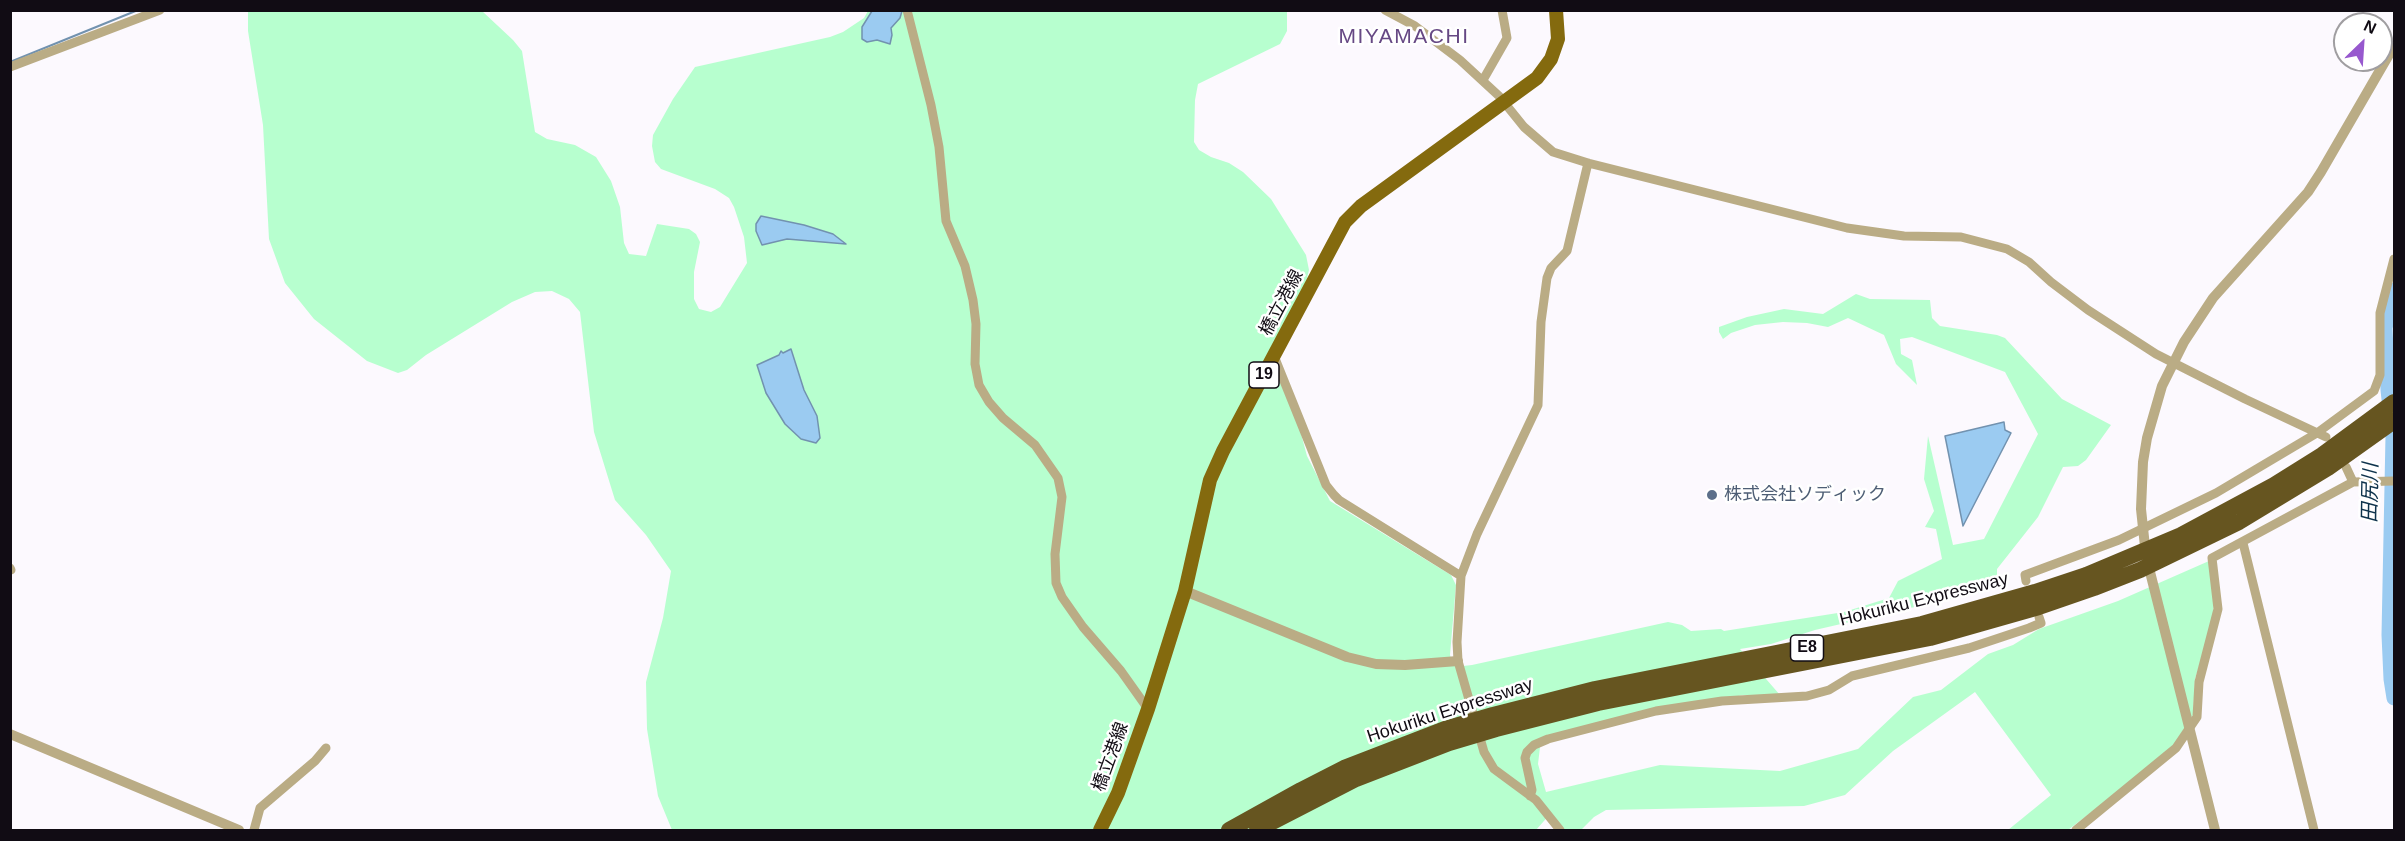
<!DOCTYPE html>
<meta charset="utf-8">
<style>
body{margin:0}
#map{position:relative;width:2405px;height:841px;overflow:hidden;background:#fcf9fe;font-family:Arial,sans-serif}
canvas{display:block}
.frame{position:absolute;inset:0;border:12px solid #110c14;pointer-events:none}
.north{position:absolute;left:2333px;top:12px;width:60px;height:60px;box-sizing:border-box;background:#fff;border:2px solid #a09ea1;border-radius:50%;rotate:25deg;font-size:16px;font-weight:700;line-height:24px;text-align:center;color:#110c14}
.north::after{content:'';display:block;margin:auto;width:21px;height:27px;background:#9758ce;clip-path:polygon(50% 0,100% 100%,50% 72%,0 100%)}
</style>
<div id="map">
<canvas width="2405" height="841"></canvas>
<div class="frame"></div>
<div class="north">N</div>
</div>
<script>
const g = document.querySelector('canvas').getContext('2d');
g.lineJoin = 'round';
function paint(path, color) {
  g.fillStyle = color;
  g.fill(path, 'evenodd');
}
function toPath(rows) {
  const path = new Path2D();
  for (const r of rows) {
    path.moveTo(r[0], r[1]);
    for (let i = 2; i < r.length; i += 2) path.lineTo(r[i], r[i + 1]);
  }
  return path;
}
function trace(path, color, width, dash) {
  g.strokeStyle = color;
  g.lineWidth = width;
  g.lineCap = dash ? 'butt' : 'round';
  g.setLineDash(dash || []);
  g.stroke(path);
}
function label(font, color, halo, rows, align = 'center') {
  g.font = font + ' Arial,"Noto Sans JP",sans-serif';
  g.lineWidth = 5;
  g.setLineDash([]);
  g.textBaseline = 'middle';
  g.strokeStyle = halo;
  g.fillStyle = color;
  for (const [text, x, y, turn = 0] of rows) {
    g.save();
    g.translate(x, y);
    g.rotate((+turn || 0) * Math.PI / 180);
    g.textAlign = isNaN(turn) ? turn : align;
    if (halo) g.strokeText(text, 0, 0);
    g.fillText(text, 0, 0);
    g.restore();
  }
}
const green = toPath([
 [248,11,482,11,513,40,522,51,535,132,547,139,575,145,596,157,611,181,620,207,624,243,629,254,646,256,657,224,689,229,696,234,700,242,694,272,694,299,699,309,711,312,720,307,747,263,744,237,734,207,729,198,715,189,661,169,655,162,652,146,653,135,673,99,695,67,830,37,843,32,864,18,868,11,1287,11,1287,31,1280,44,1198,84,1195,100,1194,142,1199,150,1211,157,1229,163,1243,172,1271,199,1306,255,1309,270,1306,282,1269,355,1300,430,1307,456,1330,501,1451,575,1456,585,1450,655,1452,661,1463,666,1472,665,1668,622,1682,625,1691,631,1721,629,1724,631,1844,612,1889,598,1898,581,1942,559,1936,529,1925,527,1934,511,1924,479,1928,436,1953,545,1984,539,2038,434,2005,372,1912,337,1900,339,1901,354,1912,360,1917,385,1896,364,1884,335,1848,318,1828,327,1807,323,1783,322,1755,325,1731,333,1723,339,1719,332,1719,327,1747,317,1784,309,1823,314,1856,294,1870,299,1930,300,1932,318,1940,326,1997,335,2005,338,2062,399,2111,425,2086,460,2078,466,2063,467,2038,517,1997,569,1997,579,1984,591,1815,630,1771,644,1740,649,1780,695,1743,695,1541,739,1538,764,1546,792,1660,765,1780,771,1858,749,1913,697,1941,690,1988,654,2013,645,2039,629,2118,601,2209,561,2214,604,2212,624,2195,679,2193,715,2175,743,2161,759,2068,830,2008,830,2051,795,1975,692,1893,751,1845,795,1804,806,1606,810,1594,817,1581,830,1565,830,1551,813,1536,830,672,830,658,796,647,729,646,682,663,618,671,571,646,535,615,500,594,432,580,312,569,299,552,291,535,292,512,302,426,355,407,370,398,373,367,361,314,319,285,283,269,239,263,125,248,31]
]);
const water = toPath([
 [872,11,902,11,900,18,891,28,892,35,890,44,877,40,867,42,862,39,862,27,872,11],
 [761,216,804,225,833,234,846,244,787,239,762,245,756,231,756,224,761,216],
 [791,349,804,390,817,416,820,438,816,443,801,439,785,424,766,393,757,365,779,355,781,351,783,353,791,349],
 [2004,422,2005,430,2011,433,1963,526,1945,436,2004,422]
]);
const stream = toPath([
 [10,62,138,10]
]);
const river = toPath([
 [2394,290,2385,328,2388,390,2393,436,2389,635,2391,679,2394,698]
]);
const minor = toPath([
 [907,10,931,105,939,147,946,221,965,266,973,300,976,324,975,364,979,385,989,402,1003,418,1035,445,1058,478,1062,497,1055,554,1056,583,1062,597,1083,627,1121,671,1148,709],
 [1385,10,1415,26,1460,60,1499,96,1524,127,1553,152,1588,163,1847,228,1904,236,1961,237,2007,249,2029,262,2051,282,2088,310,2156,354,2245,399,2326,437],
 [10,67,160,10],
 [1483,80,1507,38,1502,10],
 [1274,356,1326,485,1334,495,1339,500,1461,576],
 [2346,467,2353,482],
 [2243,543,2314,830],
 [10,568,11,570],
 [2026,581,2025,575,2119,540,2216,493,2317,433,2374,391,2380,375,2380,313,2394,259],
 [1530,796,1532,790,1525,758,1527,752,1534,745,1548,739,1656,711,1722,701,1807,696,1829,690,1852,676,1969,648,2029,628,2041,623,2039,617],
 [254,830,260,808,315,761,326,748],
 [1560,830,1536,800,1494,769,1484,752,1458,661,1457,642,1461,576,1477,534,1538,405,1541,322,1547,278,1551,268,1567,251,1588,163],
 [2076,830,2176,748,2197,717,2199,682,2218,609,2212,558,2353,482,2394,481]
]);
const tertiary = toPath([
 [1185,591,1347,657,1376,664,1405,665,1458,661],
 [10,734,239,830],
 [2215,830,2146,556,2141,509,2143,462,2147,438,2162,386,2184,342,2213,298,2308,192,2321,172,2394,46]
]);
const primary = toPath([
 [1100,830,1118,793,1148,709,1185,591,1210,480,1223,451,1345,222,1361,206,1537,78,1551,59,1558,39,1556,10]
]);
const motorway = toPath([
 [1229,830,1301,790,1344,768,1445,729,1493,715,1595,689,1922,624,2035,592,2086,575,2181,535,2274,485,2322,455,2394,402],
 [1257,830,1356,779,1449,743,1496,729,1598,703,1930,638,2039,607,2094,588,2140,570,2239,522,2328,468,2394,421]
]);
const markers = [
 [1712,495,6,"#5c6f8a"]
];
const shields = [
 [1264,375,30],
 [1807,648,33]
];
const shieldNames = [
 ["19",1264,375],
 ["E8",1807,648]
];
const streetNames = [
 ["橋立港線",1282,303,-62],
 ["Hokuriku Expressway",1924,600,-14],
 ["Hokuriku Expressway",1450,711,-18],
 ["橋立港線",1111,757,-70]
];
const serviceNames = [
 ["株式会社ソディック",1724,495]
];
const waterNames = [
 ["田尻川",2371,493,-89]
];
const quarterNames = [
 ["MIYAMACHI",1404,37]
];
paint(green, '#b7ffcf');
paint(water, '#9bcbf1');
trace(water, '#7292af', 1.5);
trace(stream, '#7292af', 2);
trace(river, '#9bcbf1', 15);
trace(minor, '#baac85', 9);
trace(tertiary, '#baac85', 10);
trace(primary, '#846a0e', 14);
trace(motorway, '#665520', 16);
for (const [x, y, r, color] of markers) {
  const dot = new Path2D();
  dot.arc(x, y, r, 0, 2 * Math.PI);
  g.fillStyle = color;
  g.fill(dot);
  trace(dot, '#fff', 2);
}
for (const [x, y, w] of shields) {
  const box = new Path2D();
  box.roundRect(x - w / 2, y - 13, w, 26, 4.5);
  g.fillStyle = '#fff';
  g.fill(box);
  trace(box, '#110c14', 1.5);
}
label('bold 16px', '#110c14', null, shieldNames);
label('18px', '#110c14', '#fff', streetNames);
label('18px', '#4e5e75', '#fff', serviceNames, 'left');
label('italic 20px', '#0e334c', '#fff', waterNames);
g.letterSpacing = '1.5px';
label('21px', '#664884', '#fff', quarterNames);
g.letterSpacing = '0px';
</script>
